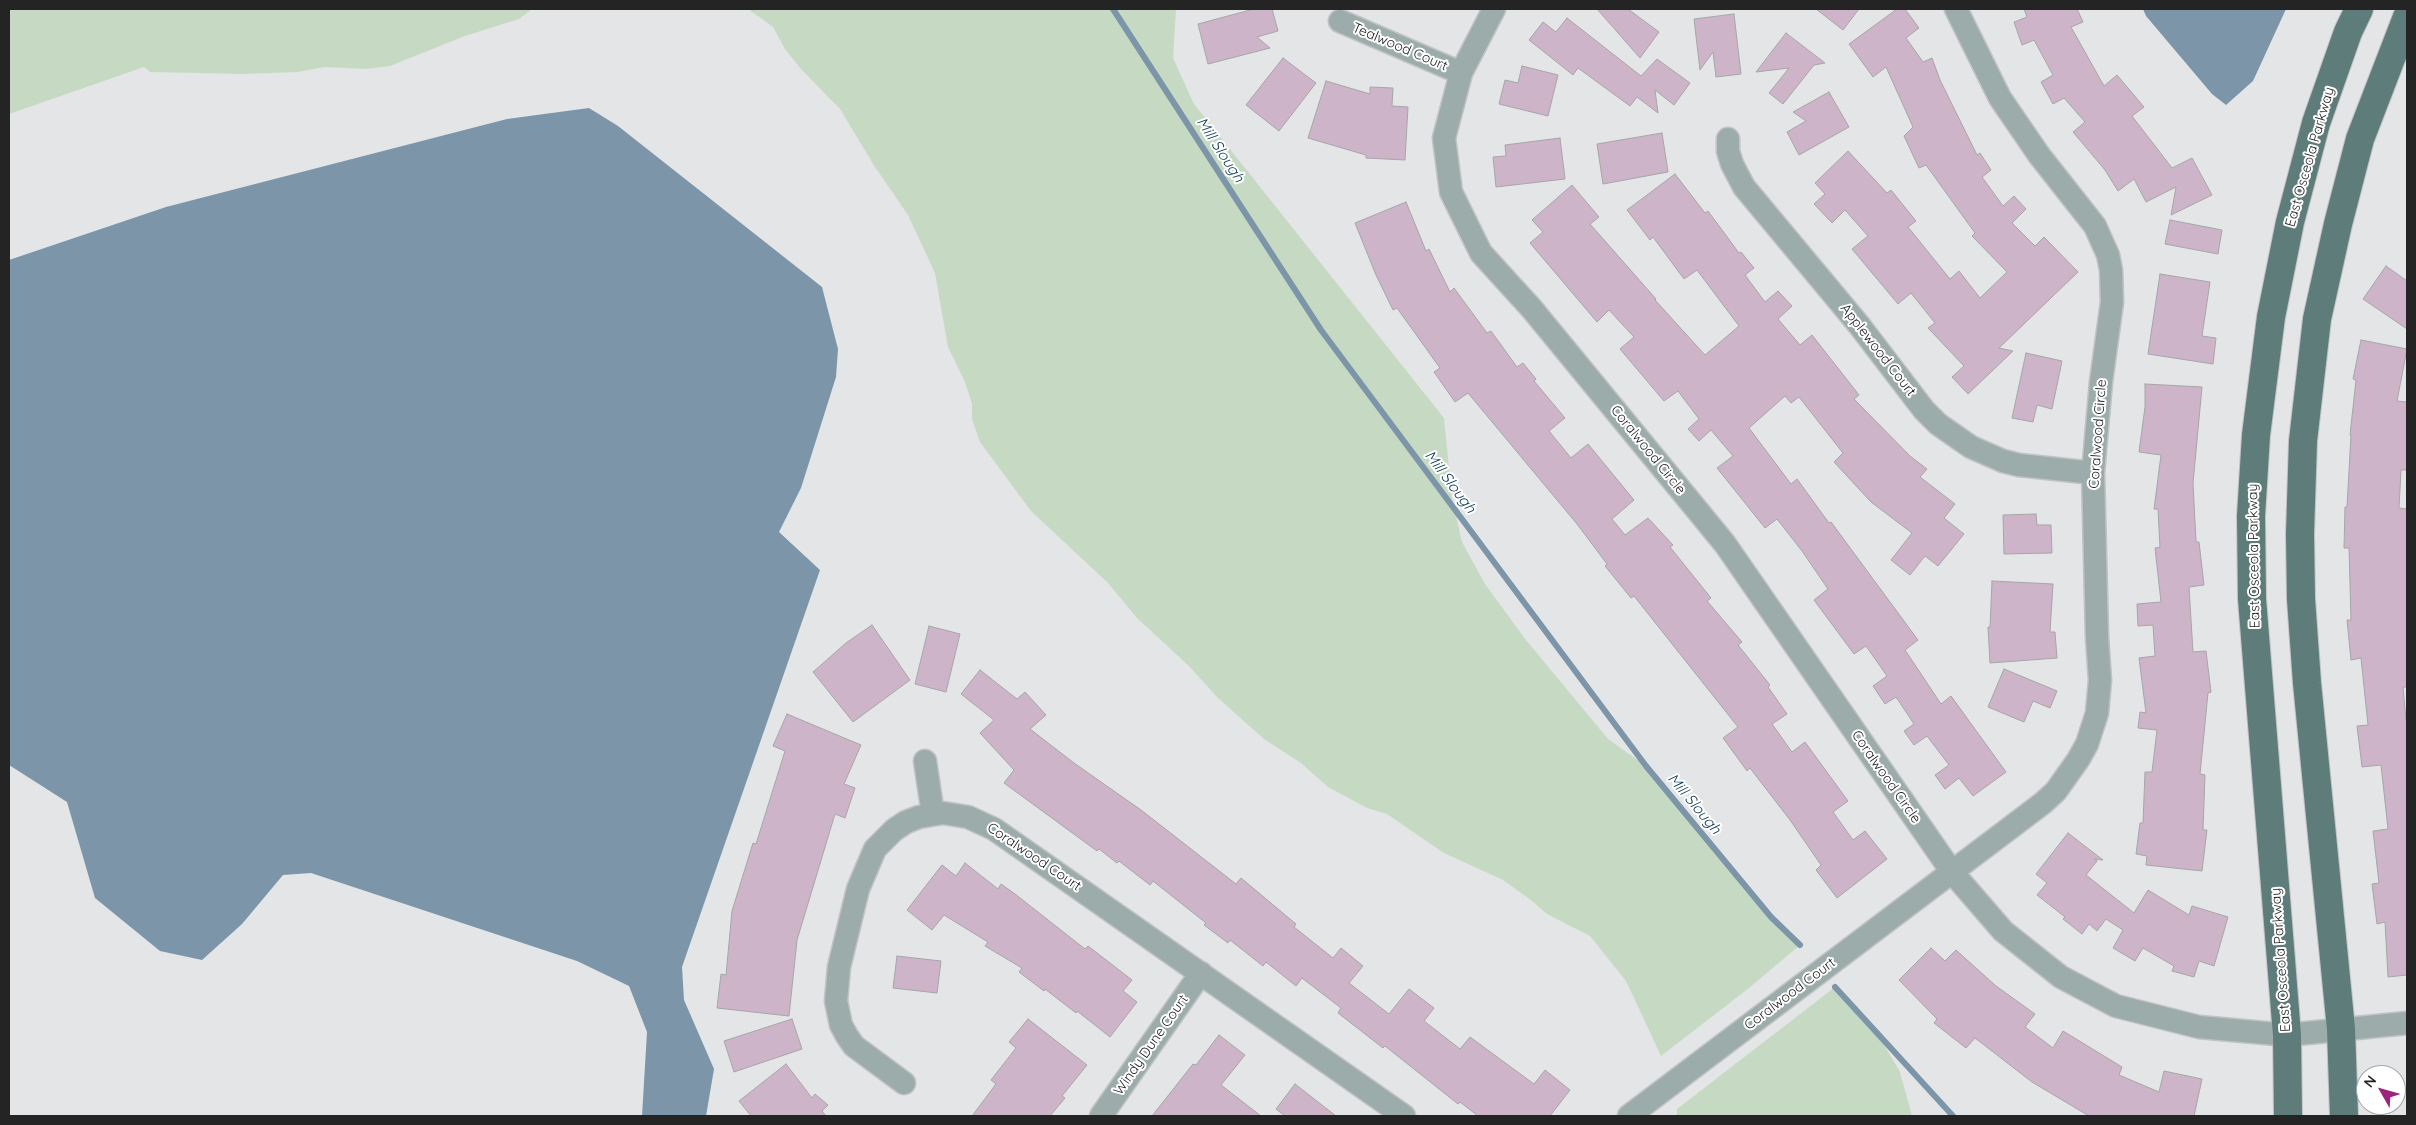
<!DOCTYPE html>
<style>
body{margin:0}
#map{position:relative;width:2416px;height:1125px;overflow:hidden;background:#e4e5e6;font-family:Quicksand,sans-serif}
canvas{display:block}
.frame{position:absolute;inset:0;border:10px solid #242425;pointer-events:none}
.north{position:absolute;left:2356px;top:1065px;width:50px;height:50px;box-sizing:border-box;background:#fff;border:1px solid #a7a7a8;border-radius:50%;rotate:308deg;font-size:14px;font-weight:700;line-height:20px;text-align:center;color:#242425}
.north::after{content:'';display:block;margin:auto;width:18px;height:22px;background:#9d247d;clip-path:polygon(50% 0,100% 100%,50% 72%,0 100%)}
</style>
<div id="map">
<canvas width="2416" height="1125"></canvas>
<div class="frame"></div>
<div class="north">N</div>
</div>
<script>
const g = document.querySelector('canvas').getContext('2d');
g.lineJoin = 'round';
function paint(path, color) {
  g.fillStyle = color;
  g.fill(path, 'evenodd');
}
function toPath(rows) {
  const path = new Path2D();
  for (const r of rows) {
    path.moveTo(r[0], r[1]);
    for (let i = 2; i < r.length; i += 2) path.lineTo(r[i], r[i + 1]);
  }
  return path;
}
function trace(path, color, width, dash) {
  g.strokeStyle = color;
  g.lineWidth = width;
  g.lineCap = dash ? 'butt' : 'round';
  g.setLineDash(dash || []);
  g.stroke(path);
}
function label(font, color, halo, rows, align = 'center') {
  g.font = font + ' Quicksand,sans-serif';
  g.lineWidth = 4;
  g.setLineDash([]);
  g.textBaseline = 'middle';
  g.strokeStyle = halo;
  g.fillStyle = color;
  for (const [text, x, y, turn = 0] of rows) {
    g.save();
    g.translate(x, y);
    g.rotate((+turn || 0) * Math.PI / 180);
    g.textAlign = isNaN(turn) ? turn : align;
    if (halo) g.strokeText(text, 0, 0);
    g.fillText(text, 0, 0);
    g.restore();
  }
}
const green = toPath([
 [9,9,532,9,519,19,465,36,390,66,366,69,324,67,298,72,243,74,150,72,144,67,9,114],
 [748,9,1176,9,1173,58,1194,104,1444,418,1452,498,1462,542,1485,584,1526,640,1608,739,1646,766,1771,917,1800,945,1749,988,1661,1056,1626,981,1590,936,1547,914,1531,900,1503,880,1444,853,1387,814,1367,808,1328,787,1301,763,1264,739,1218,698,1189,666,1137,618,1108,583,1031,511,980,442,972,419,972,404,965,382,948,347,935,273,908,215,875,167,840,109,801,69,785,49,773,27],
 [1835,987,1881,1040,1900,1072,1912,1116,1677,1116,1677,1109]
]);
const water = toPath([
 [2143,9,2286,9,2253,81,2226,105,2212,94,2146,16],
 [589,108,618,126,822,287,838,349,836,377,801,488,779,532,820,570,682,967,684,1000,714,1069,706,1116,642,1116,647,1032,629,986,577,961,311,873,283,875,242,924,202,960,160,951,95,898,67,802,9,765,9,260,166,207,507,119]
]);
const stream = toPath([
 [1113,9,1321,330,1646,766,1771,917,1800,945],
 [1835,987,1953,1116]
]);
const building = toPath([
 [1254,9,1272,9,1278,31,1257,37,1270,48,1208,64,1198,24,1254,9],
 [1597,9,1628,9,1659,32,1640,58,1597,9],
 [1816,9,1859,9,1843,30,1816,9],
 [1897,9,1905,9,1919,28,1906,38,1923,62,1932,58,1940,80,1977,155,1980,153,1991,170,1982,177,2003,206,2014,196,2026,209,2012,223,2035,246,2044,237,2078,272,1999,348,2013,351,1968,394,1952,377,1964,366,1928,328,1935,323,1911,293,1898,304,1852,249,1868,236,1845,210,1832,223,1814,204,1825,194,1815,183,1848,151,1887,193,1891,190,1916,221,1908,227,1950,279,1959,271,1980,298,2007,272,1972,236,1975,233,1926,165,1919,168,1904,136,1913,127,1886,67,1873,77,1849,44,1897,9],
 [2024,9,2077,9,2083,22,2071,27,2104,86,2117,75,2144,107,2132,116,2172,168,2192,158,2212,195,2171,215,2176,187,2146,202,2134,179,2118,191,2105,170,2073,132,2085,122,2064,98,2053,104,2041,82,2053,75,2034,40,2022,45,2014,22,2027,17,2024,9],
 [1734,14,1741,74,1716,77,1713,52,1700,70,1694,19,1734,14],
 [1567,18,1641,76,1657,59,1690,83,1674,105,1655,90,1658,113,1637,97,1630,106,1578,68,1573,75,1529,40,1543,22,1556,32,1567,18],
 [1786,33,1825,63,1814,65,1783,104,1769,93,1789,68,1756,72,1786,33],
 [1283,58,1316,83,1279,131,1246,105,1283,58],
 [1522,66,1558,75,1548,116,1499,104,1505,80,1518,83,1522,66],
 [1326,81,1370,94,1370,87,1393,88,1392,106,1408,107,1405,160,1366,158,1366,155,1308,138,1326,81],
 [1829,92,1849,127,1799,155,1787,132,1806,121,1793,112,1829,92],
 [1662,133,1668,172,1603,184,1597,144,1662,133],
 [1560,138,1565,179,1496,187,1493,157,1506,156,1505,145,1560,138],
 [1675,174,1705,213,1708,211,1739,253,1741,252,1754,268,1745,275,1765,302,1778,291,1792,306,1778,319,1800,345,1812,335,1859,395,1854,399,1910,456,1927,469,1920,477,1955,504,1944,518,1964,534,1938,566,1925,556,1910,575,1891,560,1912,533,1871,502,1834,462,1843,453,1799,397,1791,403,1785,396,1749,428,1791,484,1797,479,1829,523,1831,522,1918,640,1905,650,1941,704,1951,696,2006,772,1973,796,1959,778,1945,789,1935,775,1949,765,1927,736,1914,745,1904,731,1914,724,1896,697,1885,704,1873,686,1887,676,1866,646,1854,654,1814,600,1828,589,1802,551,1777,519,1765,528,1717,468,1733,456,1711,430,1699,441,1688,429,1699,419,1678,391,1664,401,1620,349,1634,337,1609,310,1597,322,1530,243,1543,232,1532,220,1572,185,1599,217,1590,224,1656,299,1655,300,1705,355,1739,326,1697,270,1684,279,1653,237,1650,240,1627,210,1675,174],
 [1406,202,1426,251,1429,249,1450,292,1454,288,1487,333,1491,331,1517,367,1523,363,1536,379,1534,381,1565,418,1549,431,1571,458,1588,444,1634,500,1612,519,1625,535,1648,518,1673,545,1670,547,1711,598,1707,601,1742,642,1738,645,1770,685,1768,687,1787,714,1772,724,1792,752,1805,742,1848,801,1833,812,1853,840,1865,831,1887,859,1837,898,1816,870,1821,865,1790,820,1750,768,1747,771,1723,738,1738,727,1634,596,1631,598,1605,566,1607,564,1577,524,1468,393,1455,402,1434,372,1440,368,1397,308,1393,310,1376,275,1355,223,1406,202],
 [2170,220,2222,230,2218,254,2165,244,2170,220],
 [2386,266,2407,281,2407,329,2363,299,2386,266],
 [2160,274,2210,282,2202,336,2216,338,2213,364,2148,354,2160,274],
 [2361,340,2407,349,2397,401,2407,402,2407,470,2401,470,2399,508,2407,509,2407,687,2403,687,2406,720,2407,720,2407,975,2388,977,2385,922,2377,924,2372,884,2379,883,2373,831,2388,829,2381,765,2362,767,2357,726,2368,725,2361,658,2351,660,2347,620,2351,620,2349,548,2344,548,2345,507,2347,507,2351,435,2350,435,2356,380,2353,379,2361,340],
 [2026,353,2062,361,2052,409,2037,405,2033,422,2012,418,2026,353],
 [2145,384,2202,387,2193,483,2196,542,2199,542,2204,585,2189,587,2193,652,2206,651,2211,692,2208,693,2200,774,2205,775,2203,830,2207,830,2202,871,2146,865,2147,856,2136,854,2140,823,2143,823,2145,772,2152,772,2157,730,2138,728,2140,712,2146,713,2139,658,2155,656,2153,625,2138,626,2137,604,2161,602,2155,548,2160,547,2158,509,2154,509,2161,455,2139,452,2145,407,2145,384],
 [2036,514,2037,525,2051,525,2052,553,2004,554,2003,515,2036,514],
 [1992,581,2053,584,2050,632,2055,632,2057,658,1990,663,1988,627,1990,627,1992,581],
 [872,625,910,680,853,722,813,672,846,643,872,625],
 [929,626,960,634,946,692,915,684,929,626],
 [2004,669,2057,691,2050,708,2033,701,2024,722,1988,707,2004,669],
 [980,670,1017,699,1025,692,1046,715,1030,729,1074,763,1141,810,1236,884,1241,878,1296,924,1294,927,1333,958,1341,948,1363,966,1349,983,1389,1014,1409,989,1434,1008,1424,1021,1460,1049,1470,1037,1534,1084,1545,1070,1570,1090,1550,1116,1478,1116,1460,1102,1458,1104,1385,1046,1383,1048,1338,1013,1341,1008,1302,978,1296,986,1266,962,1263,966,1230,940,1228,943,1204,925,1206,923,1153,881,1150,885,1119,861,1117,863,1099,849,1097,851,1004,783,1014,770,980,733,994,720,961,694,980,670],
 [787,714,861,745,844,784,855,788,845,818,835,814,797,940,789,1016,717,1008,721,974,726,975,732,911,753,843,756,844,785,751,773,746,787,714],
 [2068,833,2103,860,2094,859,2097,861,2086,875,2134,913,2148,890,2189,915,2192,906,2228,917,2214,966,2199,961,2194,977,2172,971,2174,966,2143,948,2135,961,2113,948,2123,930,2106,919,2097,931,2089,924,2082,934,2063,919,2065,917,2037,895,2047,883,2036,874,2068,833],
 [965,863,998,889,1001,884,1015,894,1085,949,1088,946,1132,980,1123,991,1137,1002,1110,1037,1077,1011,1076,1013,1045,989,1044,991,1019,972,1022,968,985,946,988,942,944,915,932,930,907,910,942,865,956,876,965,863],
 [1931,948,1945,961,1956,950,1996,986,2035,1014,2025,1027,2053,1048,2063,1031,2122,1067,2119,1075,2159,1092,2164,1071,2202,1079,2194,1116,2089,1116,2032,1082,1975,1038,1966,1048,1934,1023,1937,1019,1899,980,1931,948],
 [897,956,941,961,937,993,893,988,897,956],
 [792,1019,802,1049,734,1072,724,1041,792,1019],
 [1028,1019,1087,1065,1062,1096,1065,1098,1050,1116,972,1116,996,1084,991,1080,1016,1048,1009,1042,1028,1019],
 [1219,1035,1245,1055,1221,1085,1261,1116,1152,1116,1193,1064,1196,1065,1219,1035],
 [786,1064,812,1098,815,1094,828,1105,822,1111,826,1116,751,1116,739,1101,786,1064],
 [1295,1084,1336,1116,1285,1116,1276,1109,1295,1084]
]);
const street = toPath([
 [1494,9,1461,73,1444,138,1451,192,1481,253,1532,309,1725,544,1952,872,2003,931,2061,977,2116,1006,2199,1027,2287,1035,2407,1023],
 [1340,21,1461,73],
 [1728,139,1728,151,1732,164,1744,187,1859,325,1924,410,1938,424,1971,447,2003,461,2019,465,2093,473],
 [925,761,933,814],
 [904,1083,854,1046,847,1036,841,1025,836,1001,839,967,858,889,875,849,894,830,906,822,919,817,943,813,968,817,994,829,1404,1116],
 [1101,1116,1201,973],
 [1629,1116,2043,803,2056,791,2078,760,2087,744,2097,713,2100,680,2097,637,2093,473,2101,382,2112,302,2111,270,2108,255,2095,226,2039,155,2000,98,1956,9]
]);
const primary = toPath([
 [2288,1116,2287,1035,2252,599,2251,516,2256,435,2271,317,2290,222,2316,123,2348,32,2359,9],
 [2344,1116,2341,1029,2307,683,2301,599,2300,534,2303,441,2317,319,2338,224,2360,139,2407,17]
]);
const streetNames = [
 ["Tealwood Court",1400,47,23],
 ["East Osceola Parkway",2310,157,-74],
 ["Applewood Court",1878,350,52],
 ["Coralwood Circle",2098,434,-86],
 ["Coralwood Circle",1648,450,51],
 ["East Osceola Parkway",2254,556,-91],
 ["Coralwood Circle",1886,777,55],
 ["Coralwood Court",1034,857,34],
 ["East Osceola Parkway",2281,960,-94],
 ["Coralwood Court",1790,994,-37],
 ["Windy Dune Court",1151,1045,-55]
];
const waterNames = [
 ["Mill Slough",1220,150,57],
 ["Mill Slough",1450,482,53],
 ["Mill Slough",1694,804,50]
];
paint(green, '#c6dac3');
paint(water, '#7d95a9');
trace(stream, '#7d95a9', 6);
paint(building, '#cdb4c9');
trace(building, '#a6a5a6', 1);
trace(street, '#c1c2c3', 25);
trace(primary, '#c1c2c3', 30);
trace(street, '#9cacab', 22);
trace(primary, '#5e7c7a', 28);
label('14px', '#242425', '#fff', streetNames);
label('italic 15px', '#0c3a57', '#fff', waterNames);
</script>
